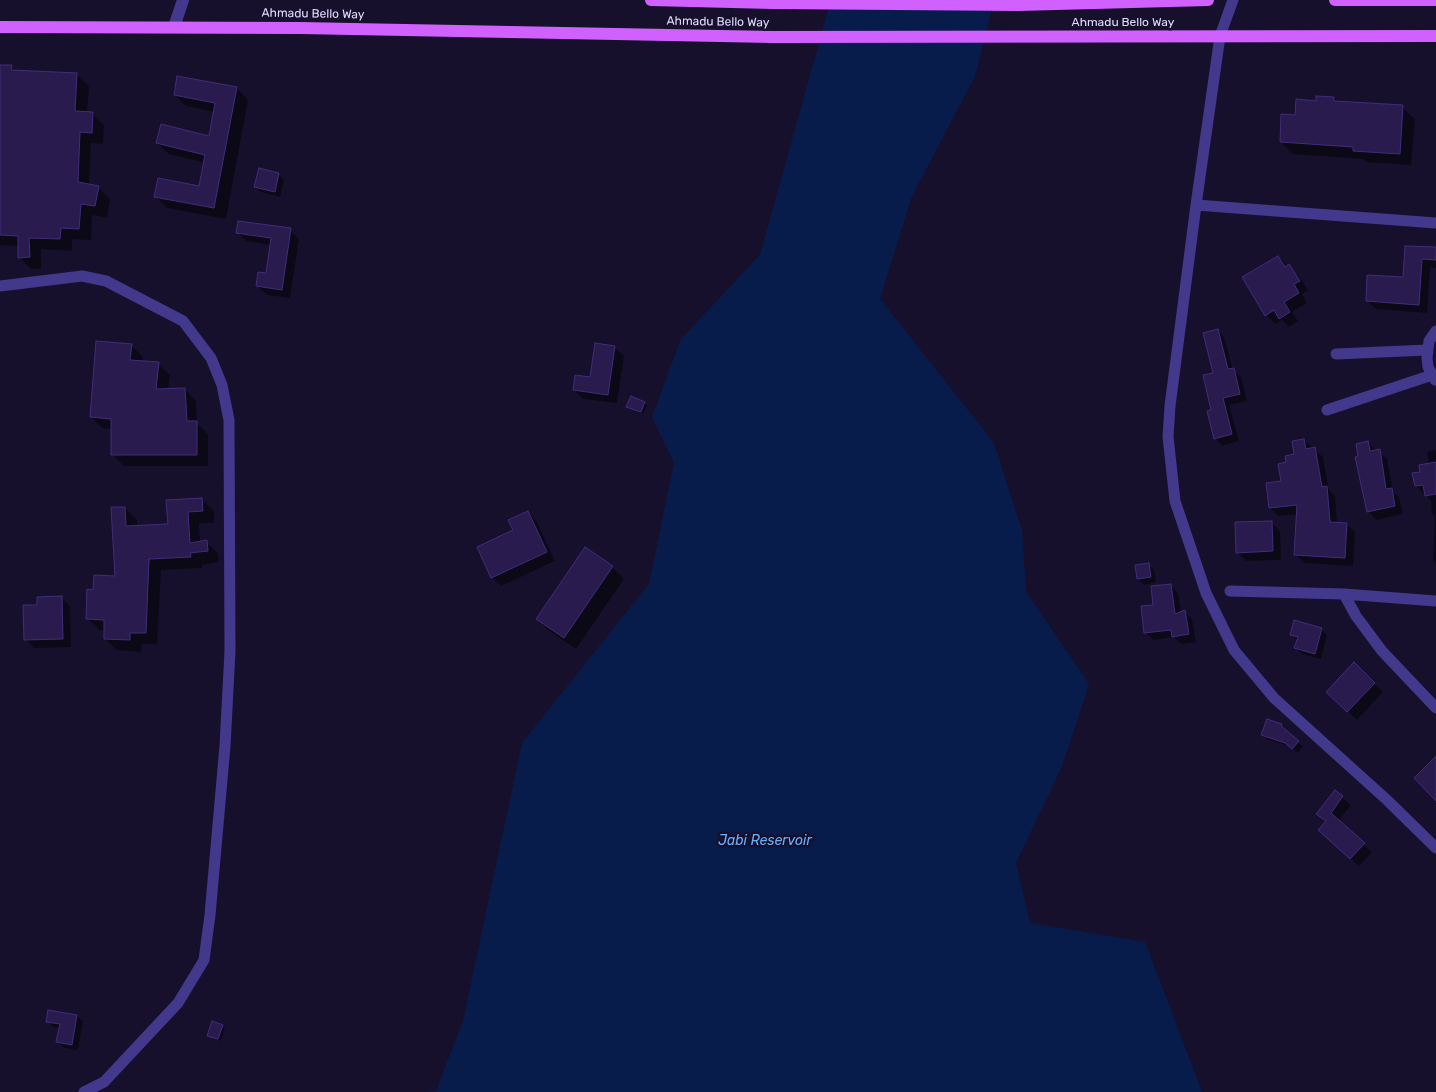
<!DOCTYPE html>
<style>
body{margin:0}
canvas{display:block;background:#16102c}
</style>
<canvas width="1436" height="1092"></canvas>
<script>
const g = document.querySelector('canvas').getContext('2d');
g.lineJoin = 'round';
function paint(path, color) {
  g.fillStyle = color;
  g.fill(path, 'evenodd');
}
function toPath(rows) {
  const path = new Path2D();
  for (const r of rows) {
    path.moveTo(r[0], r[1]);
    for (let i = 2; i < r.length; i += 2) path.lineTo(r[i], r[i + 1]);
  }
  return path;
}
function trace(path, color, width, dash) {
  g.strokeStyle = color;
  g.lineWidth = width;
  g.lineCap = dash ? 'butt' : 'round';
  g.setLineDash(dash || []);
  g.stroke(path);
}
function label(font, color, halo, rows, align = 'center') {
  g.font = font + ' Rubik,sans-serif';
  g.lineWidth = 5;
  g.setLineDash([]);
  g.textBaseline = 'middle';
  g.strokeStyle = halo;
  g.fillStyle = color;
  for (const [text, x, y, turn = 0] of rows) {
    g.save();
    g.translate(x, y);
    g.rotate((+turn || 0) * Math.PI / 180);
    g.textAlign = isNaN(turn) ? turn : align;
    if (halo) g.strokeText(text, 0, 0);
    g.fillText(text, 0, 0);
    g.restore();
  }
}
const water = toPath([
 [831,0,994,0,975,76,911,198,880,299,994,443,1022,531,1026,592,1089,684,1062,766,1016,863,1030,923,1145,942,1202,1092,428,1092,436,1091,463,1021,522,743,649,584,674,463,652,417,681,339,760,255]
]);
const shadow = toPath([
 [0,66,11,67,15,71,77,74,89,86,87,113,92,113,104,125,103,144,91,143,89,185,98,187,110,199,107,218,92,215,91,240,72,239,72,251,41,249,41,269,31,269,19,257,19,246,0,245],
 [178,77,237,88,248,100,226,219,167,208,155,196,200,187,205,163,169,154,157,143,210,138,215,112,186,106,175,95],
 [1334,98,1338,102,1402,107,1415,119,1411,165,1366,162,1363,159,1293,154,1281,142,1296,116,1317,102],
 [278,174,284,180,280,197,261,192,256,187],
 [290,230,299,239,290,298,267,295,257,286,267,274,271,245,246,241,237,232],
 [1406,247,1436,248,1436,268,1430,267,1427,313,1376,309,1367,301,1405,278],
 [1278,257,1298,275,1308,290,1302,294,1307,303,1292,312,1298,321,1289,327,1282,320,1275,324,1266,315],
 [1217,330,1224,337,1233,370,1241,377,1247,401,1229,405,1239,441,1222,446,1215,438,1213,411],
 [131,345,143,357,142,362,158,363,170,375,168,390,185,389,196,401,197,423,208,434,208,466,124,466,112,454,112,429,102,428,91,417],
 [614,347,624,356,617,403,583,399,574,390,592,379],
 [644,403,647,406,643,414,628,406],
 [1304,440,1323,457,1329,490,1335,496,1337,523,1347,524,1355,532,1353,566,1304,563,1296,555,1298,514,1278,516,1270,508,1283,482,1287,463,1295,455],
 [1368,443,1387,459,1393,491,1399,498,1403,514,1376,520,1368,511,1359,457],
 [1436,450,1436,564,1433,561,1435,517,1432,514,1431,501,1416,486,1422,473,1429,464,1427,452],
 [202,499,214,511,214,523,199,523,200,542,206,542,218,553,219,562,202,565,202,568,161,570,157,644,142,644,141,652,117,650,105,639,105,630,99,630,87,618,94,591,116,577,125,508,137,520,137,526,169,525],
 [528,512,537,522,555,561,501,586,492,577,515,531],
 [1271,522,1280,531,1281,560,1246,561,1237,552],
 [1148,564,1154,570,1156,582,1144,585,1138,579],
 [612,567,624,579,576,649,549,631,537,619],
 [1170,585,1178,593,1181,613,1184,612,1192,619,1196,642,1181,644,1174,637,1153,640,1145,632,1154,606],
 [61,597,70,606,71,647,34,648,25,639,38,606],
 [1321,629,1327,635,1321,659,1302,654,1296,648,1298,641,1291,634],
 [1354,664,1383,692,1357,720,1328,692],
 [1281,725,1285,731,1303,746,1298,753,1291,747,1267,739,1263,734],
 [1335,791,1351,805,1338,821,1372,852,1359,866,1328,838,1327,823,1318,814],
 [77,1016,83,1021,78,1050,64,1048,58,1042,60,1028,53,1027,48,1021],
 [222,1026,225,1028,221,1041,209,1035]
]);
const building = toPath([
 [0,65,12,65,11,70,77,73,75,111,93,112,92,133,80,132,78,182,99,186,95,206,81,204,79,229,61,228,60,239,29,238,30,257,18,258,18,236,0,235,0,65],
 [177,76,237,87,214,208,154,197,158,178,199,186,205,155,156,143,161,124,209,136,215,103,174,95,177,76],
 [1316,96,1334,97,1334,101,1403,105,1400,154,1353,151,1353,147,1280,142,1281,114,1295,115,1296,99,1316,101,1316,96],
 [259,168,279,173,275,192,254,187,259,168],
 [238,221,291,228,282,290,256,286,258,272,266,273,271,238,236,233,238,221],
 [1405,246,1436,247,1436,260,1422,259,1419,305,1366,301,1367,275,1403,277,1405,246],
 [1278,256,1285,267,1289,264,1300,281,1294,284,1299,293,1284,302,1290,312,1279,319,1274,310,1265,316,1242,277,1278,256],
 [1218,329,1228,369,1234,368,1240,394,1223,398,1232,434,1214,439,1207,411,1211,410,1203,375,1213,373,1203,333,1218,329],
 [96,341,132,344,130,360,159,362,156,389,185,388,187,421,197,421,197,455,111,455,111,419,90,417,96,341],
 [595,343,615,346,608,395,573,390,575,375,590,377,595,343],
 [631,396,645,402,641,412,626,407,631,396],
 [1304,439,1306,449,1315,447,1322,487,1327,486,1330,522,1347,523,1345,558,1294,555,1297,505,1269,508,1266,483,1281,481,1278,464,1286,462,1285,456,1294,454,1292,441,1304,439],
 [1368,441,1370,451,1380,449,1386,489,1392,488,1395,506,1367,512,1355,457,1358,456,1356,444,1368,441],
 [1436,462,1436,494,1425,496,1423,485,1415,486,1412,473,1420,472,1419,465,1436,462],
 [202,498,203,511,188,512,190,543,207,540,208,551,190,553,191,557,149,559,146,633,130,633,130,640,104,639,104,620,86,619,87,589,93,590,94,575,115,576,111,507,125,507,126,526,168,524,166,500,202,498],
 [528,511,547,552,491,578,477,547,513,530,508,520,528,511],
 [1272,521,1273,551,1236,553,1235,522,1272,521],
 [585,547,613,566,564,638,536,619,585,547],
 [1149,563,1151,577,1137,579,1135,565,1149,563],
 [1171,584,1175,614,1185,610,1189,634,1172,637,1171,630,1144,633,1141,606,1153,605,1151,586,1171,584],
 [62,596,63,639,24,640,23,605,37,605,37,597,62,596],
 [1294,620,1322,628,1315,654,1294,648,1298,637,1290,635,1294,620],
 [1354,662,1375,683,1347,712,1326,692,1354,662],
 [1267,719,1282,724,1281,726,1299,741,1292,749,1285,743,1261,735,1267,719],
 [1436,756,1436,801,1414,778,1436,756],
 [1335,790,1343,796,1331,813,1365,843,1350,859,1318,830,1326,821,1316,814,1335,790],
 [48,1010,77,1015,72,1045,56,1042,60,1024,46,1022,48,1010],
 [212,1021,223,1025,218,1039,207,1036,212,1021]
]);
const minor = toPath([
 [1233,0,1220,36,1196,205,1436,223],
 [1196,205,1170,406,1168,437,1175,501,1206,593,1234,650,1274,698,1387,800,1436,848],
 [0,286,82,276,106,281,183,321,211,358,222,385,229,420,230,651,225,746,210,915,204,960,178,1003,104,1082,84,1092],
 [1336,354,1427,350],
 [1435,380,1428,367,1427,358,1429,341,1436,331],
 [1327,410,1432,375],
 [1230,591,1344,594,1436,601],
 [1344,594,1356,616,1382,651,1436,708]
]);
const tertiary = toPath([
 [174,27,183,0]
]);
const primary = toPath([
 [651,0,773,3,1018,5,1208,0],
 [1335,0,1436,0],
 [0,27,300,28,773,37,1436,36]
]);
const streetNames = [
 ["Ahmadu Bello Way",313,14,1],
 ["Ahmadu Bello Way",718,22,1],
 ["Ahmadu Bello Way",1123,23]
];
const waterNames = [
 ["Jabi Reservoir",765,841]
];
paint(water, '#081c4c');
paint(shadow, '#0007');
paint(building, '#291b4d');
trace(building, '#412c7b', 1);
trace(minor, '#42398d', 11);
trace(tertiary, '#42398d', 12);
trace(primary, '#d061ff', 12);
label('12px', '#e1daff', '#16102c', streetNames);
label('italic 14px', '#68aeff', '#16102c', waterNames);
</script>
